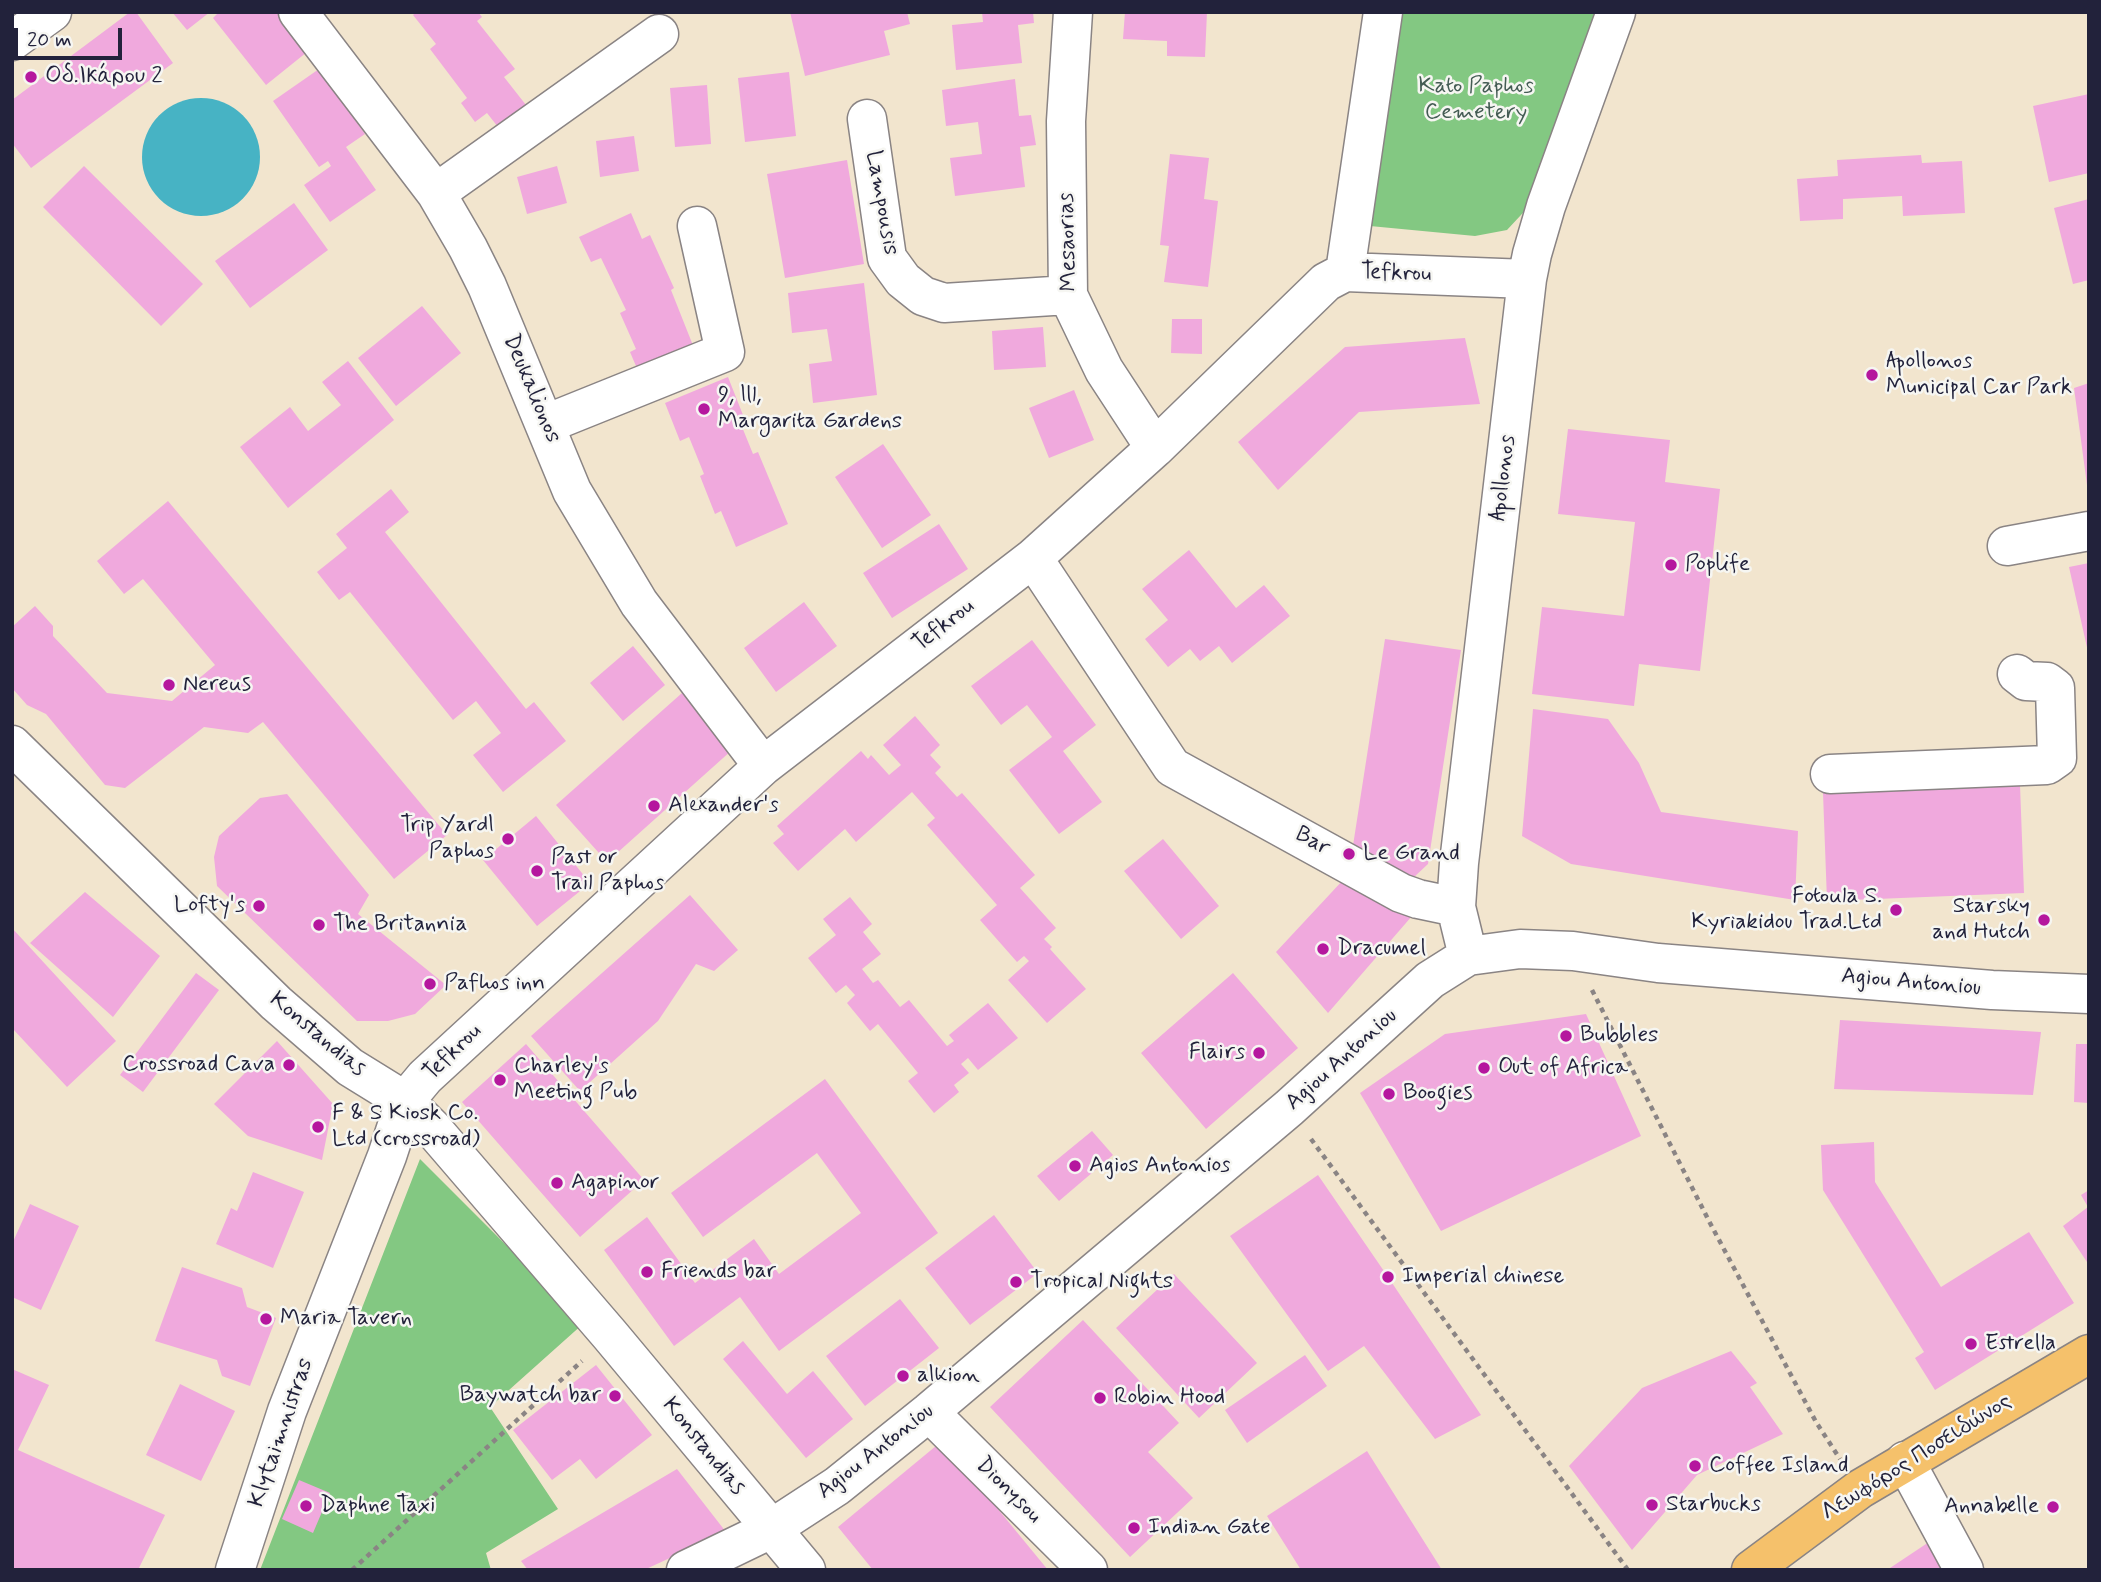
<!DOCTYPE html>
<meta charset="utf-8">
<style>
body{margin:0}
#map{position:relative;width:2101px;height:1582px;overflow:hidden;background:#f2e5ce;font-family:Mynerve,sans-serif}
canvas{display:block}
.frame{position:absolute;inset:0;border:14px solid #22223b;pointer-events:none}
.scale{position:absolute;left:14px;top:28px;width:108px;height:32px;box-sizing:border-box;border:4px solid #22223b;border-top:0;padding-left:9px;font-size:21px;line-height:24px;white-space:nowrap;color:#22223b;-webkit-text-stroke:5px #f6f6f2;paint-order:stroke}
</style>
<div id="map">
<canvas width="2101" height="1582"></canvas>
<div class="frame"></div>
<div class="scale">20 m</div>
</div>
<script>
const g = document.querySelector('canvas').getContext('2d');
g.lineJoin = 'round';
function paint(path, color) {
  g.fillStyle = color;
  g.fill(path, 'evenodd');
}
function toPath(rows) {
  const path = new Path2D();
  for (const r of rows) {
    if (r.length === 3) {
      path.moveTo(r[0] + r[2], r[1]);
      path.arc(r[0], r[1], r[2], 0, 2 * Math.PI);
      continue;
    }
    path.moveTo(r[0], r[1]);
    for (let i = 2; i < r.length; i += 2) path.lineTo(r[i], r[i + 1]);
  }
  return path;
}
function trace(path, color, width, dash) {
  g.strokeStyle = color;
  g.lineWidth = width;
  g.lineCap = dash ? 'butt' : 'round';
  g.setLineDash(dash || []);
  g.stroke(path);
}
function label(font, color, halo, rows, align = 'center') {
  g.font = font + ' Mynerve,sans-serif';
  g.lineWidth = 5;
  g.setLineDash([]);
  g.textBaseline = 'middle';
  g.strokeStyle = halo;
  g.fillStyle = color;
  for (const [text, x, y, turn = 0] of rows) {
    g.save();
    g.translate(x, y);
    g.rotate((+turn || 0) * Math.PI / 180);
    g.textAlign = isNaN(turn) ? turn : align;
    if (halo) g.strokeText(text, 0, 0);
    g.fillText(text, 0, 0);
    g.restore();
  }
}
const green = toPath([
 [1398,12,1599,12,1534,201,1507,230,1475,236,1370,226],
 [420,1159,584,1323,490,1407,558,1509,486,1553,491,1570,260,1570]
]);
const water = toPath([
 [201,157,59]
]);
const building = toPath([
 [130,12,136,12,173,63,31,168,12,143,12,100],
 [172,12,210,12,187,30],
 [216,12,276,12,307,52,266,85,213,18,217,14],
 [416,12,478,12,482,17,477,21,515,69,504,77,526,105,498,127,487,113,475,122,461,103,467,98,430,49,436,44,413,15],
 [790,12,907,12,910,24,884,31,890,55,805,76],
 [982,12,1033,12,1034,23,1018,25,1022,63,956,70,952,25,983,22],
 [1125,12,1207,12,1205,57,1167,56,1167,41,1123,39],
 [319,69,365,134,346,147,376,190,330,222,304,185,331,166,328,161,319,167,273,101],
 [789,72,796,136,745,142,738,78],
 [1015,79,1019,116,1031,115,1036,145,1020,147,1025,187,955,196,950,158,982,154,978,122,946,126,942,90],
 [707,85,711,144,675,147,670,88],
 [2089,94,2089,173,2049,182,2033,106],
 [634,136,639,171,600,177,596,141],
 [1170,154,1209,158,1204,199,1218,201,1208,287,1164,282,1169,246,1160,245],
 [1921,155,1922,163,1962,161,1965,213,1903,216,1902,196,1843,199,1843,219,1800,221,1797,179,1838,176,1837,160],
 [847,160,864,264,785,278,767,174],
 [84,166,203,284,161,326,43,207],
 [557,166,567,203,527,214,517,177],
 [2089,199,2089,280,2073,284,2054,208],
 [294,203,328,250,250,308,215,261],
 [631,213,642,239,650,235,674,288,671,290,694,348,639,373,630,352,636,349,620,313,626,310,601,258,591,262,579,237],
 [864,283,877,395,813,403,809,364,832,361,827,329,792,333,788,293],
 [422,306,461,353,396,406,358,358],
 [1172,319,1202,319,1202,354,1171,353],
 [1043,327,1046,367,994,370,992,331],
 [1465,338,1480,404,1359,412,1278,490,1238,442,1345,347],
 [348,361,394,420,288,508,240,447,290,407,308,431,341,405,322,382],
 [728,377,743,415,738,417,753,454,758,452,788,524,736,547,721,511,715,514,700,476,704,474,689,437,680,441,665,403],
 [2089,383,2089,485,2087,485,2074,388],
 [1074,390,1094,440,1049,458,1029,408],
 [1568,429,1670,440,1665,482,1720,489,1700,671,1639,664,1634,706,1532,694,1542,607,1624,616,1635,522,1558,514],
 [883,444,931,515,882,548,835,477],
 [391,489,409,512,385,532,526,709,534,702,566,741,503,792,473,755,501,733,476,701,453,720,350,592,339,600,317,572,347,548,336,534],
 [168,501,447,835,394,879,263,722,248,733,204,727,125,788,105,785,46,714,27,705,12,688,12,627,35,606,53,626,53,636,107,693,172,701,215,665,143,579,124,594,97,561],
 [939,524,968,569,892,618,863,573],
 [1189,550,1236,608,1264,585,1290,616,1232,663,1219,646,1200,661,1190,649,1168,667,1145,639,1168,620,1142,589],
 [2089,563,2089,652,2088,652,2069,567],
 [804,602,837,646,776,692,744,648],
 [1385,639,1461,650,1428,864,1413,878,1352,852],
 [1032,640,1096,725,1063,751,1102,802,1059,834,1009,770,1052,737,1027,705,1001,725,971,686],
 [633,646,665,685,623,721,590,683],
 [682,693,732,750,607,862,556,805],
 [1533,709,1608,719,1639,763,1661,812,1798,831,1795,900,1571,864,1522,836],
 [915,716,940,745,930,755,941,767,935,773,957,797,962,793,1035,875,1020,888,1056,928,1044,939,1052,947,1050,949,1086,989,1047,1023,1008,980,1029,961,1024,956,1017,962,980,920,997,905,927,825,935,818,912,792,856,842,845,829,798,871,773,843,784,834,777,826,861,751,868,759,871,755,889,775,901,765,883,745],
 [2020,785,2024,893,1827,901,1823,793],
 [287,794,369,895,358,914,446,985,415,1014,388,1021,357,1021,217,886,214,857,219,836,260,798],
 [536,816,590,883,537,926,483,860],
 [1163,839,1219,906,1181,939,1124,871],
 [1344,879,1412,916,1328,1013,1276,952],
 [85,892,160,956,113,1017,30,943],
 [690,895,738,950,714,971,696,964,658,1021,580,1091,531,1036],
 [850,897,872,924,863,932,881,954,862,969,873,983,878,980,900,1007,909,1000,947,1046,954,1041,949,1035,988,1003,1018,1038,978,1070,968,1058,961,1064,969,1073,954,1085,959,1092,934,1113,908,1081,918,1073,878,1024,870,1031,847,1003,855,995,846,985,836,993,808,958,836,935,823,919],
 [12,928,116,1041,67,1087,12,1028],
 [196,973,219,990,143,1092,120,1075],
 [1233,973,1298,1048,1206,1129,1141,1053],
 [1586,1014,1641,1136,1441,1231,1360,1093,1445,1034],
 [1840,1020,2041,1032,2033,1095,1834,1089],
 [277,1041,333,1104,322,1160,248,1136,214,1104],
 [526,1044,644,1180,580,1237,462,1102],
 [2076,1044,2089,1044,2089,1103,2074,1102],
 [825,1079,938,1233,779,1351,740,1297,674,1346,604,1250,647,1217,695,1283,754,1239,779,1274,861,1213,817,1153,703,1237,671,1193],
 [1092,1131,1113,1155,1059,1201,1037,1176],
 [1874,1142,1875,1182,1941,1287,2029,1232,2074,1303,1935,1390,1915,1358,1924,1352,1823,1190,1821,1145],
 [253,1172,304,1192,273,1268,216,1244,231,1208,237,1211],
 [1318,1175,1388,1277,1481,1415,1435,1439,1364,1346,1328,1371,1230,1236],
 [2089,1190,2089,1265,2063,1226,2088,1207,2081,1195],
 [30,1204,79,1226,41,1310,12,1297,12,1244],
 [994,1215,1038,1273,970,1325,925,1268],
 [182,1267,242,1288,247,1307,276,1318,250,1386,222,1376,217,1360,155,1341],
 [1174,1274,1257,1363,1199,1418,1116,1328],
 [900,1299,939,1348,865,1406,826,1356],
 [1083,1320,1179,1423,1148,1452,1193,1498,1130,1557,990,1407],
 [743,1341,787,1394,813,1371,853,1419,806,1458,723,1359],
 [1731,1351,1757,1383,1750,1387,1783,1434,1697,1475,1632,1550,1569,1466,1642,1388],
 [1305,1355,1327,1386,1247,1443,1225,1410],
 [596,1365,652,1435,596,1479,580,1459,552,1480,513,1430],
 [12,1369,49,1385,18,1450,165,1515,138,1570,12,1570],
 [180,1384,235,1411,201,1481,146,1455],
 [942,1441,1048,1570,873,1570,838,1527],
 [1367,1451,1442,1570,1301,1570,1267,1516],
 [677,1469,726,1532,644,1570,528,1570,521,1561],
 [299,1480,330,1493,313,1533,282,1519],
 [1929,1542,1947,1570,1887,1570]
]);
const path = toPath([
 [1592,990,1710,1223,1816,1422,1840,1459],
 [1311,1139,1628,1570],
 [352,1570,582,1361]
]);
const minor = toPath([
 [298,12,436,193,468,248,487,286,572,491,639,603,763,766],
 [1073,12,1066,121,1068,295,1104,370,1155,448],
 [12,41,52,12],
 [867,119,887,258,903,280,923,296,944,303,1068,295],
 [436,193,659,34],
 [1345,272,1383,12],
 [546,424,725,352,697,226],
 [2007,546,2089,531],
 [1033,558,1172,767,1401,893,1418,899,1456,907],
 [12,745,276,1003,350,1067,405,1101,432,1128,610,1335,806,1570],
 [1830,774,2047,765,2057,758,2055,688,2047,682,2026,681,2017,674],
 [1468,956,1456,907,1459,863,1527,279,1532,254,1546,206,1616,12],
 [929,1412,1088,1570],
 [1905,1461,1964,1570],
 [235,1570,287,1411,387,1156,405,1101,425,1077,763,766,1033,558,1155,448,1326,282,1345,272,1527,279],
 [686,1570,771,1529,837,1486,929,1412,1289,1108,1430,980,1468,956,1520,949,1573,951,1658,963,1992,990,2089,994]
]);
const major = toPath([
 [1751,1570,1860,1489,2089,1354]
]);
const markers = [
 [31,77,7,"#b5179e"],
 [1872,375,7,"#b5179e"],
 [704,409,7,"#b5179e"],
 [1671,565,7,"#b5179e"],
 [169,685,7,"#b5179e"],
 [654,806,7,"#b5179e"],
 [508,839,7,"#b5179e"],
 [1349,854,7,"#b5179e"],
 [537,871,7,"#b5179e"],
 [259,906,7,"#b5179e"],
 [1896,910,7,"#b5179e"],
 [2044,920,7,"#b5179e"],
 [319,925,7,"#b5179e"],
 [1323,949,7,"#b5179e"],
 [430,984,7,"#b5179e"],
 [1566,1036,7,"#b5179e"],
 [1259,1053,7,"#b5179e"],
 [289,1065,7,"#b5179e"],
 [1484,1068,7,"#b5179e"],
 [500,1080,7,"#b5179e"],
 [1389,1094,7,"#b5179e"],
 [318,1127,7,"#b5179e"],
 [1075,1166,7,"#b5179e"],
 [557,1183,7,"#b5179e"],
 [647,1272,7,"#b5179e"],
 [1388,1277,7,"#b5179e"],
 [1016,1282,7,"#b5179e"],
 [266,1319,7,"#b5179e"],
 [1971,1344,7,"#b5179e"],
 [903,1376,7,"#b5179e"],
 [615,1396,7,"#b5179e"],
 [1100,1398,7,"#b5179e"],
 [1695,1466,7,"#b5179e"],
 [1652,1505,7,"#b5179e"],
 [306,1506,7,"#b5179e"],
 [2053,1507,7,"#b5179e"],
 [1134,1528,7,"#b5179e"]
];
const poiNames = [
 ["Οδ.Ικάρου 2",45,77],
 ["Apollonos",1886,362],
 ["Municipal Car Park",1886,388],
 ["9, lll,",718,396],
 ["Margarita Gardens",718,422],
 ["Poplife",1685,565],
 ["Nereus",183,685],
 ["Alexander's",668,806],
 ["Trip Yardl",494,826,"right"],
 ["Paphos",494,852,"right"],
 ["Le Grand",1363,854],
 ["Past or",551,858],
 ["Trail Paphos",551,884],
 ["Fotoula S.",1882,897,"right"],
 ["Kyriakidou Trad.Ltd",1882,923,"right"],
 ["Lofty's",245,906,"right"],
 ["Starsky",2030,907,"right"],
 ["and Hutch",2030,933,"right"],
 ["The Britannia",333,925],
 ["Dracumel",1337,949],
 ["Pafhos inn",444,984],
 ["Bubbles",1580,1036],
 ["Flairs",1245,1053,"right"],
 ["Crossroad Cava",275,1065,"right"],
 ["Charley's",514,1067],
 ["Meeting Pub",514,1093],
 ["Out of Africa",1498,1068],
 ["Boogies",1403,1094],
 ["F & S Kiosk Co.",332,1114],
 ["Ltd (crossroad)",332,1140],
 ["Agios Antonios",1089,1166],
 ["Agapinor",571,1183],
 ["Friends bar",661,1272],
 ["Imperial chinese",1402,1277],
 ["Tropical Nights",1030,1282],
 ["Maria Tavern",280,1319],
 ["Estrella",1985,1344],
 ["alkion",917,1376],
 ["Baywatch bar",601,1396,"right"],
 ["Robin Hood",1114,1398],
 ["Coffee Island",1709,1466],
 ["Starbucks",1666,1505],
 ["Daphne Taxi",320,1506],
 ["Annabelle",2039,1507,"right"],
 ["Indian Gate",1148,1528]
];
const parkNames = [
 ["Kato Paphos",1476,87],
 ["Cemetery",1476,113]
];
const streetNames = [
 ["Lampousis",881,203,80],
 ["Mesaorias",1069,242,-92],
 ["Tefkrou",1396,274,2],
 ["Deukalionos",531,389,67],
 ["Apollonos",1504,478,-83],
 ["Tefkrou",944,626,-38],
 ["Bar",1312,842,29],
 ["Agiou Antoniou",1911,983,5],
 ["Konstandias",317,1035,40],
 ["Tefkrou",453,1053,-44],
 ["Agiou Antoniou",1342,1060,-42],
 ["Klytaimnistras",282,1433,-71],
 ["Konstandias",703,1447,51],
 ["Agiou Antoniou",876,1452,-38],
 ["Λεωφόρος Ποσειδώνος",1917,1458,-32],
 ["Dionysou",1008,1491,45]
];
paint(green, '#83c882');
paint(water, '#47b3c4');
paint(building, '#f0a9dd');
trace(minor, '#8a8484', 41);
trace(major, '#8a8484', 41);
trace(path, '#8a8484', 4.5, [5, 5]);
trace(minor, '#fff', 38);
trace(major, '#f5c16b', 38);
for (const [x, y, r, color] of markers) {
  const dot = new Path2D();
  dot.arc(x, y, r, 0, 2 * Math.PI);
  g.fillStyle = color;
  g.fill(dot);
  trace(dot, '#f6f6f2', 2.5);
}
label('23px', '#22223b', '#f6f6f2', poiNames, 'left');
label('23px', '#445c54', '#f6f6f2', parkNames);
label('23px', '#22223b', '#f6f6f2', streetNames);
</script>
